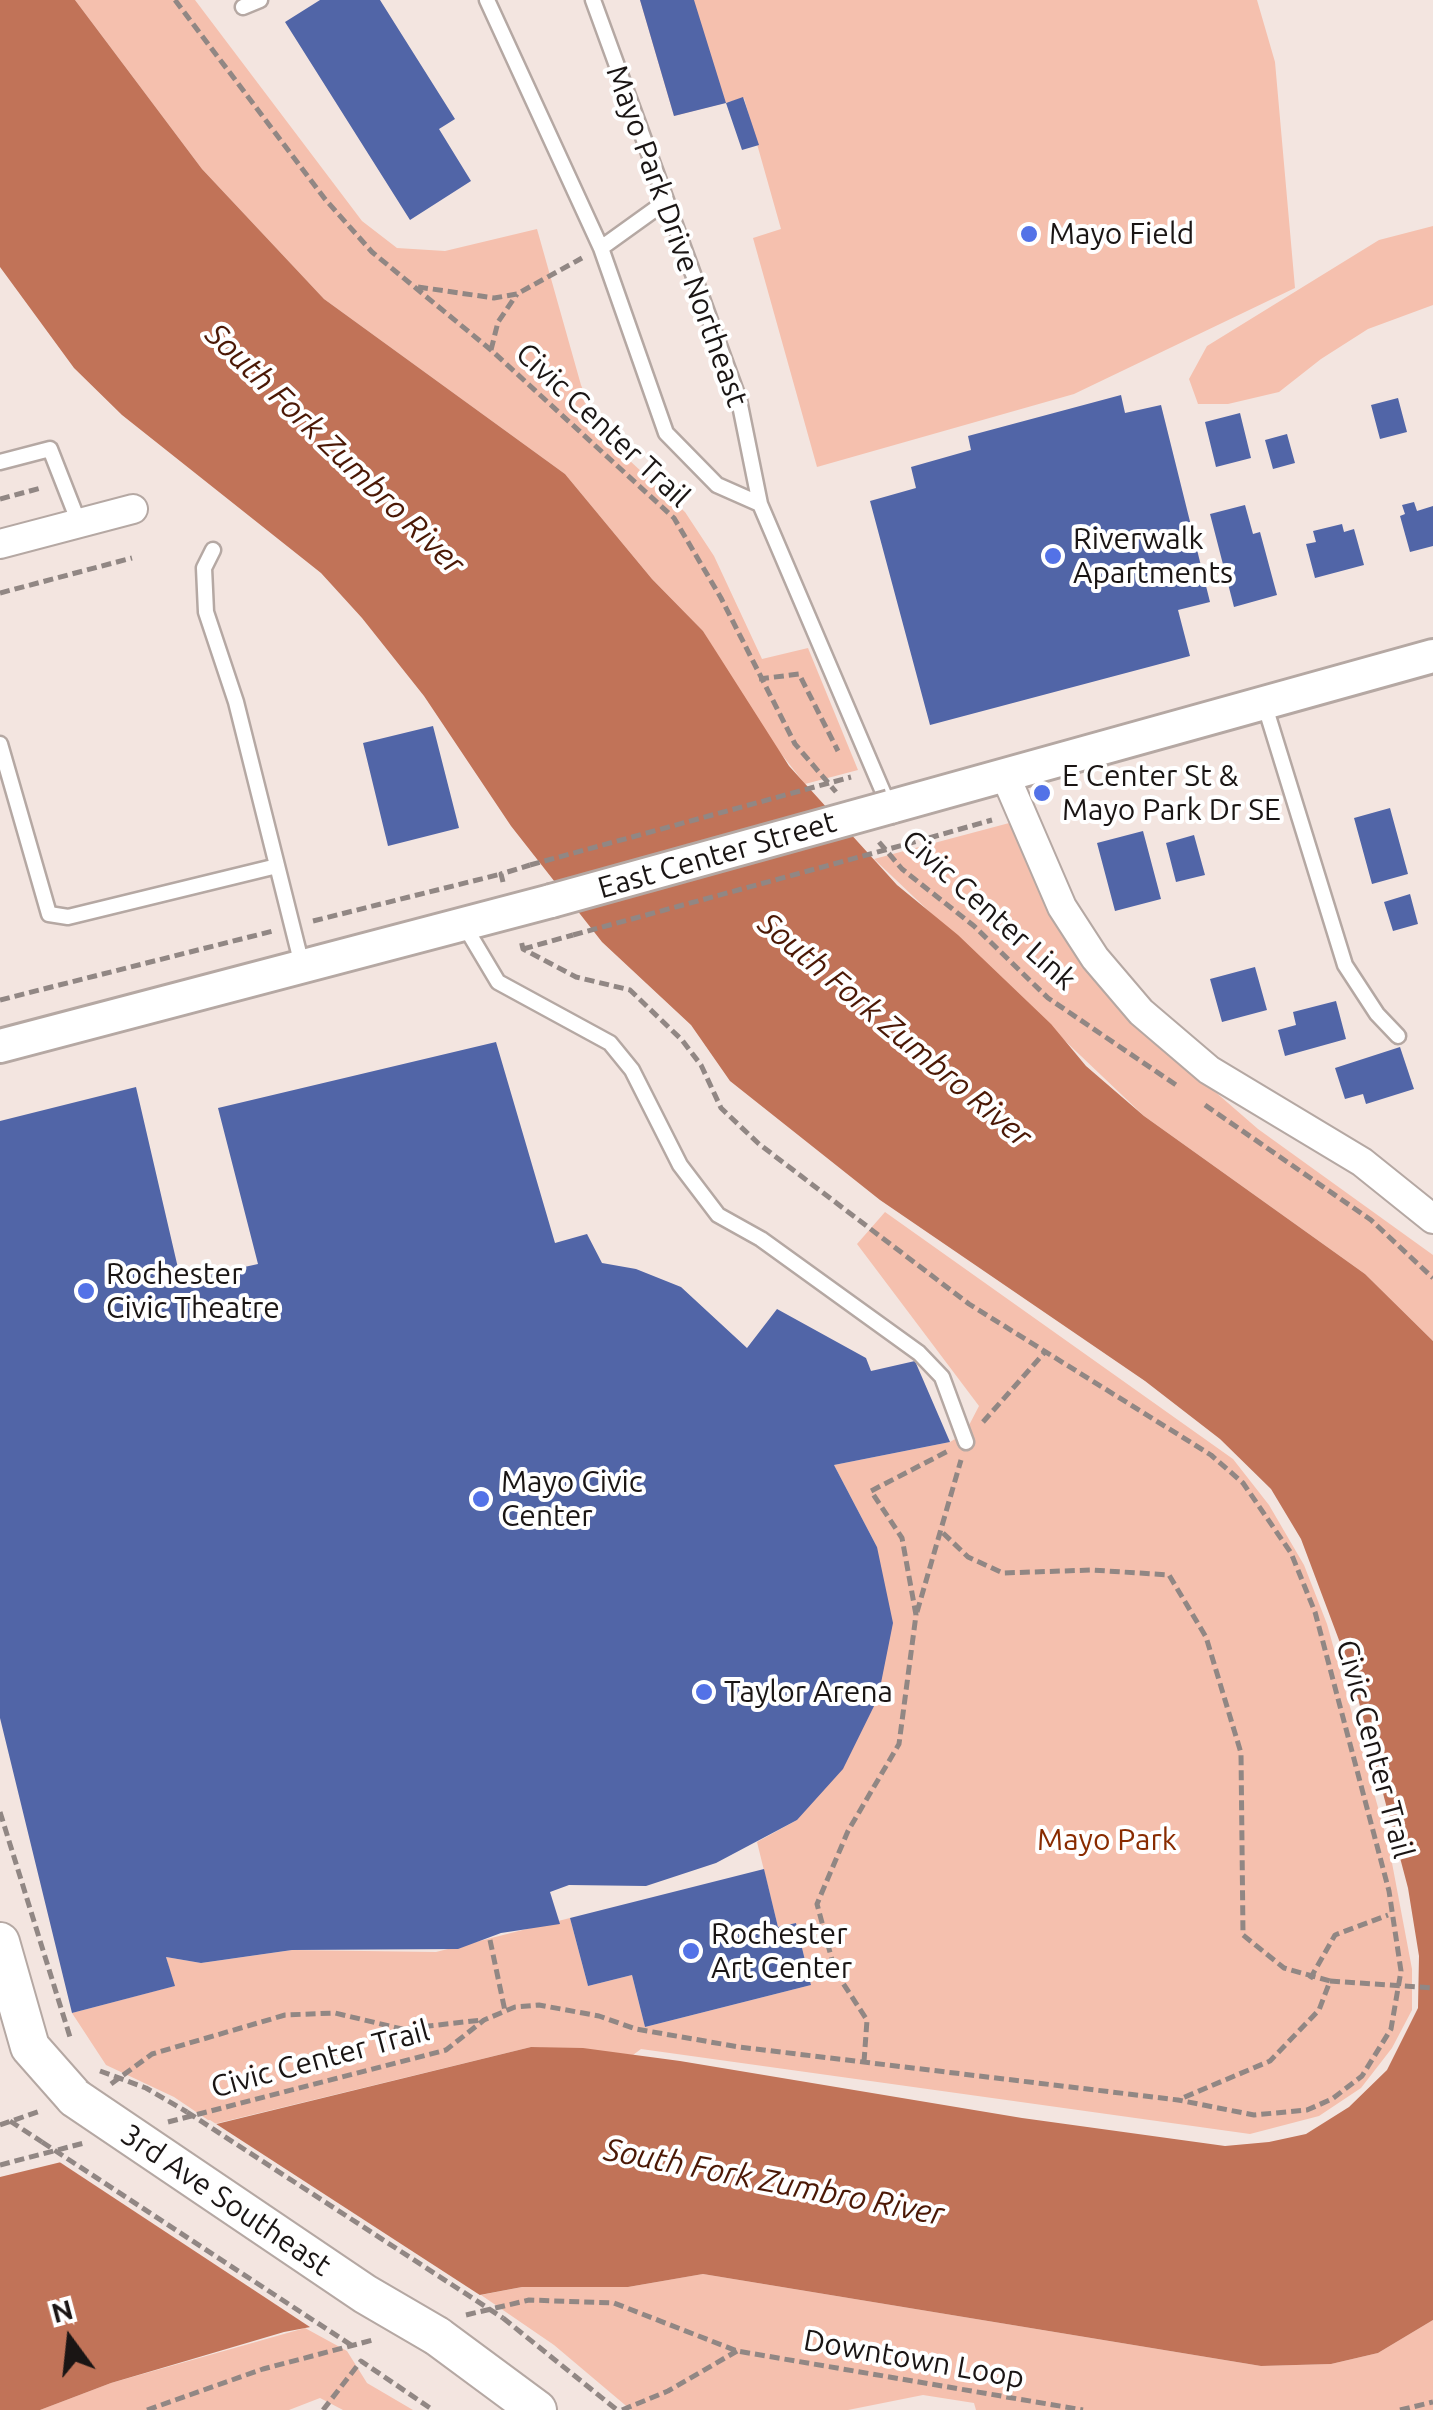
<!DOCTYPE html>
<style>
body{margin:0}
#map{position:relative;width:1433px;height:2410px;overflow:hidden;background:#f3e5e0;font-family:Ubuntu,sans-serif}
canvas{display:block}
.north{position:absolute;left:20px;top:2290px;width:100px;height:100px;-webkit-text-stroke:8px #fff;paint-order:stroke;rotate:345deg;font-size:28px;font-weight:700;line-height:40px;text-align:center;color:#1a1514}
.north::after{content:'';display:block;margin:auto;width:35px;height:45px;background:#1a1514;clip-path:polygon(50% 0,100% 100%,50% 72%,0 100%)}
</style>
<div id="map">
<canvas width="1433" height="2410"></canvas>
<div class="north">N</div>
</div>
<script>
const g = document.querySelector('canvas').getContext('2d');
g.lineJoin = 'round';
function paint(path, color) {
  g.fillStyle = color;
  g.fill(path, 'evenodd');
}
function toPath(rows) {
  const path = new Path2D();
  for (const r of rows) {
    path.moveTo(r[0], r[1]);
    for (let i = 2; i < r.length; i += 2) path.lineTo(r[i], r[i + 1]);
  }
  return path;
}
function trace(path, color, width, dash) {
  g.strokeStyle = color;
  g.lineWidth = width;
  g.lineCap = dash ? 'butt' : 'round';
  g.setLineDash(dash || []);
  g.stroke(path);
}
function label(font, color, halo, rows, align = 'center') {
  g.font = font + ' Ubuntu,sans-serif';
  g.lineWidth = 8;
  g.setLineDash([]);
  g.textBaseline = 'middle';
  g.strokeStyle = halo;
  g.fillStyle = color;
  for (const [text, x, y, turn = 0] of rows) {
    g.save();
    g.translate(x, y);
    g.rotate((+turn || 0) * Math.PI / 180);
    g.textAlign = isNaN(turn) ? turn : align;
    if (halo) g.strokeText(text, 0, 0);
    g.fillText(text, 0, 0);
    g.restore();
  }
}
const green = toPath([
 [75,0,195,0,362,221,397,248,445,251,537,229,581,385,601,434,685,512,714,556,762,659,808,648,858,770,805,784,763,731,703,631,652,579,565,474,324,299,202,169],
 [640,0,1257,0,1275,62,1295,288,1074,394,817,467,753,238,781,229,744,98,674,116],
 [1433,226,1433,305,1368,329,1321,359,1279,392,1228,404,1198,404,1189,379,1207,346,1379,240],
 [1013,822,1040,895,1084,968,1129,1017,1258,1129,1433,1255,1433,1341,1365,1274,1144,1116,874,859],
 [885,1212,1233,1459,1269,1505,1304,1565,1327,1624,1389,1847,1412,1969,1412,2010,1392,2048,1361,2088,1319,2116,1250,2134,641,2049,633,2055,531,2047,214,2124,174,2097,106,2065,72,2013,174,1986,166,1957,201,1963,292,1950,436,1952,570,1918,588,1986,632,1975,645,2027,811,1985,796,1923,778,1927,757,1842,797,1820,877,1547,834,1465,950,1442,965,1433,979,1406,857,1244],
 [703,2274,1261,2366,1331,2364,1378,2353,1433,2320,1433,2410,976,2410,974,2403,923,2395,848,2410,631,2410,554,2345,481,2295,522,2287,628,2287],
 [305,2328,347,2351,367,2383,413,2410,343,2410,320,2398,289,2410,40,2410,111,2383]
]);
const water = toPath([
 [0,0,75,0,202,169,324,299,565,474,652,579,703,631,789,766,897,885,958,935,1051,1024,1086,1066,1144,1116,1365,1274,1433,1341,1433,2320,1378,2353,1331,2364,1261,2366,703,2274,628,2287,522,2287,284,2332,111,2383,40,2410,0,2410,0,2177,531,2047,583,2048,680,2061,1022,2118,1225,2146,1269,2142,1306,2134,1349,2107,1387,2070,1418,2008,1419,1956,1408,1888,1351,1672,1301,1539,1271,1489,1220,1439,1145,1381,880,1200,730,1081,691,1025,602,942,511,826,424,696,362,618,321,573,122,415,74,368,0,267]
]);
const pier = toPath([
 [210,2120,486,2299,316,2331,55,2159]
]);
const building = toPath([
 [320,0,380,0,455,119,439,129,471,181,410,220,285,22],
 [640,0,694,0,726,103,674,116],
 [743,97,759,145,742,150,726,103],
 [1121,395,1125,413,1161,405,1210,602,1178,610,1190,656,930,725,870,501,916,488,911,467,971,450,968,436],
 [1398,398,1407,432,1380,439,1371,405],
 [1240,413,1251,458,1216,467,1205,422],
 [1287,434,1295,463,1273,469,1265,440],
 [1414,502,1417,511,1433,506,1433,546,1410,552,1400,516,1405,514,1402,505],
 [1245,505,1253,534,1260,532,1277,595,1234,607,1210,514],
 [1342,524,1344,532,1354,529,1364,565,1315,578,1306,544,1316,542,1313,531],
 [433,726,459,828,388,846,363,743],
 [1390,808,1408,874,1372,884,1354,818],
 [1143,831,1161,899,1115,911,1097,843],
 [1194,835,1205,875,1176,882,1166,843],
 [1410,894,1418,924,1393,931,1384,902],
 [1255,967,1267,1010,1222,1022,1210,979],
 [1336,1001,1346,1039,1285,1056,1278,1030,1296,1025,1293,1012],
 [496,1042,555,1243,587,1234,602,1263,636,1269,681,1287,747,1348,777,1309,866,1358,871,1371,915,1361,950,1442,834,1465,877,1547,893,1623,878,1698,843,1769,797,1820,716,1863,646,1886,569,1885,550,1892,560,1924,501,1933,458,1949,292,1950,201,1963,166,1957,175,1986,72,2013,0,1718,0,1121,136,1087,181,1281,258,1264,218,1108],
 [1400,1047,1414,1089,1366,1104,1363,1094,1345,1099,1335,1068],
 [764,1869,778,1927,796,1923,811,1985,645,2027,632,1975,588,1986,570,1918]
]);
const path = toPath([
 [175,0,325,199,372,252,491,350,674,518,721,598,795,744,836,792],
 [418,287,494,298,517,294,582,258],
 [491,350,498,322,517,294],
 [0,499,41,488],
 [0,593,132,558],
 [759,679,799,674,838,751],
 [929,838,992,820],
 [879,842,902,869,974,926,1048,998,1179,1087],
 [503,882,501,874,530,865],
 [313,921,501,874],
 [523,949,573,935],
 [0,1000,273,931],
 [1205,1105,1371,1220,1433,1278],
 [983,1422,1045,1352],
 [943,1533,968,1557,1003,1573,1092,1570,1169,1575,1206,1637,1241,1753,1243,1935,1284,1968,1330,1981,1319,2010,1270,2061,1180,2099],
 [917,1612,961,1460],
 [0,1812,70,2037],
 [490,1940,505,2011],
 [1310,1979,1335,1935,1388,1915],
 [864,2062,867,2020,835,1971,817,1904,848,1831,899,1744,916,1615,902,1538,871,1491,948,1451],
 [100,2071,146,2088,187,2112],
 [111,2084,152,2054,285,2015,335,2013,402,2029,482,2020],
 [10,2121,42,2142],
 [168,2122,446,2050,484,2020,515,2007,539,2005,599,2016,636,2029,739,2047,1178,2100,1254,2115,1307,2110,1332,2099,1362,2076,1391,2029,1401,1971,1389,1891,1315,1612,1291,1553,1243,1483,1211,1455,969,1304,759,1144,721,1108,701,1065,682,1040,630,990,576,977,523,949,521,940],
 [0,2125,40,2111],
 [0,2165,84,2143],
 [466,2315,529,2300,614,2303,737,2351,1083,2410],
 [503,2318,617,2410],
 [147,2410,263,2369,373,2340],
 [323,2410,361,2361,433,2410],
 [622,2410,668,2391,737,2351],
 [1400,2410,1433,2402]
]);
const service = toPath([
 [487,0,601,248],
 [593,0,739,400,760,504,889,806],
 [243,7,260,0],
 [665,202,601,248,666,433,717,485,760,504],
 [0,462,50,449,79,523],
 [213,550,204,568,206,612,236,702,302,965],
 [1264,703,1345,965,1377,1014,1398,1036],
 [0,744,49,914,68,917,277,866],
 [464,925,498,982,610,1043,632,1070,680,1165,718,1215,761,1239,919,1353,942,1377,966,1442]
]);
const minor = toPath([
 [0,544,133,509],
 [1005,775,1062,907,1095,958,1141,1012,1209,1070,1362,1162,1433,1219]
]);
const tertiary = toPath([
 [890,807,1433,656],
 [0,1046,551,901]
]);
const secondary = toPath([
 [0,1942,30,2047,75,2098],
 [437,2336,537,2410]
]);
const pathBridge = toPath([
 [530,865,851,777],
 [573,935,929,838],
 [1330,1981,1433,1988],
 [187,2112,503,2318],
 [42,2142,354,2347]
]);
const tertiaryBridge = toPath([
 [551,901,890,807]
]);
const secondaryBridge = toPath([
 [75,2098,365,2294,437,2336]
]);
const markers = [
 [1029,234,10,"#5372e7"],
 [1053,556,10,"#5372e7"],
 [1042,793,10,"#5372e7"],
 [86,1291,10,"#5372e7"],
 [481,1499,10,"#5372e7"],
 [704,1692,10,"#5372e7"],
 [691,1951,10,"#5372e7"]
];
const poiNames = [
 ["Mayo Field",1049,234],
 ["Riverwalk",1073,539],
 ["Apartments",1073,573],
 ["E Center St &",1062,776],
 ["Mayo Park Dr SE",1062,810],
 ["Rochester",106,1274],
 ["Civic Theatre",106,1308],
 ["Mayo Civic",501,1482],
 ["Center",501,1516],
 ["Taylor Arena",724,1692],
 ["Rochester",711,1934],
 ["Art Center",711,1968]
];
const streetNames = [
 ["Mayo Park Drive Northeast",677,236,70],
 ["Civic Center Trail",603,425,43],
 ["East Center Street",717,855,-16],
 ["Civic Center Link",989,910,42],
 ["Civic Center Trail",1375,1749,75],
 ["Civic Center Trail",320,2059,-15],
 ["3rd Ave Southeast",226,2200,34],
 ["Downtown Loop",914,2359,10]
];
const parkNames = [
 ["Mayo Park",1107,1840]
];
const waterNames = [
 ["South Fork Zumbro River",335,449,44],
 ["South Fork Zumbro River",895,1030,40],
 ["South Fork Zumbro River",774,2182,11]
];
paint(green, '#f5c0ae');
paint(water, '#c17358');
paint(pier, '#f3e5e0');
paint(building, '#5165a7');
trace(service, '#b5a8a3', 19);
trace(minor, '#b5a8a3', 32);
trace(tertiary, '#b5a8a3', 38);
trace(secondary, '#b5a8a3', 42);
trace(path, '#918784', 5, [10, 5]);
trace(service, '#fff', 14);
trace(minor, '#fff', 28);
trace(tertiary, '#fff', 32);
trace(secondary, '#fff', 38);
trace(tertiaryBridge, '#b5a8a3', 38, []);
trace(secondaryBridge, '#b5a8a3', 42, []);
trace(pathBridge, '#918784', 5, [10, 5]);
trace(tertiaryBridge, '#fff', 32);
trace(secondaryBridge, '#fff', 38);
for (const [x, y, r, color] of markers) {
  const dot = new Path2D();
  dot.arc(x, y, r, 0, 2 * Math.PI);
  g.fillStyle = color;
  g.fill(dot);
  trace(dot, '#fff', 4);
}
label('30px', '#1a1514', '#fff', poiNames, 'left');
label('30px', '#1a1514', '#fff', streetNames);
label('30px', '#892b00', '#fff', parkNames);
label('italic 32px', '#4b1805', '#fff', waterNames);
</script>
